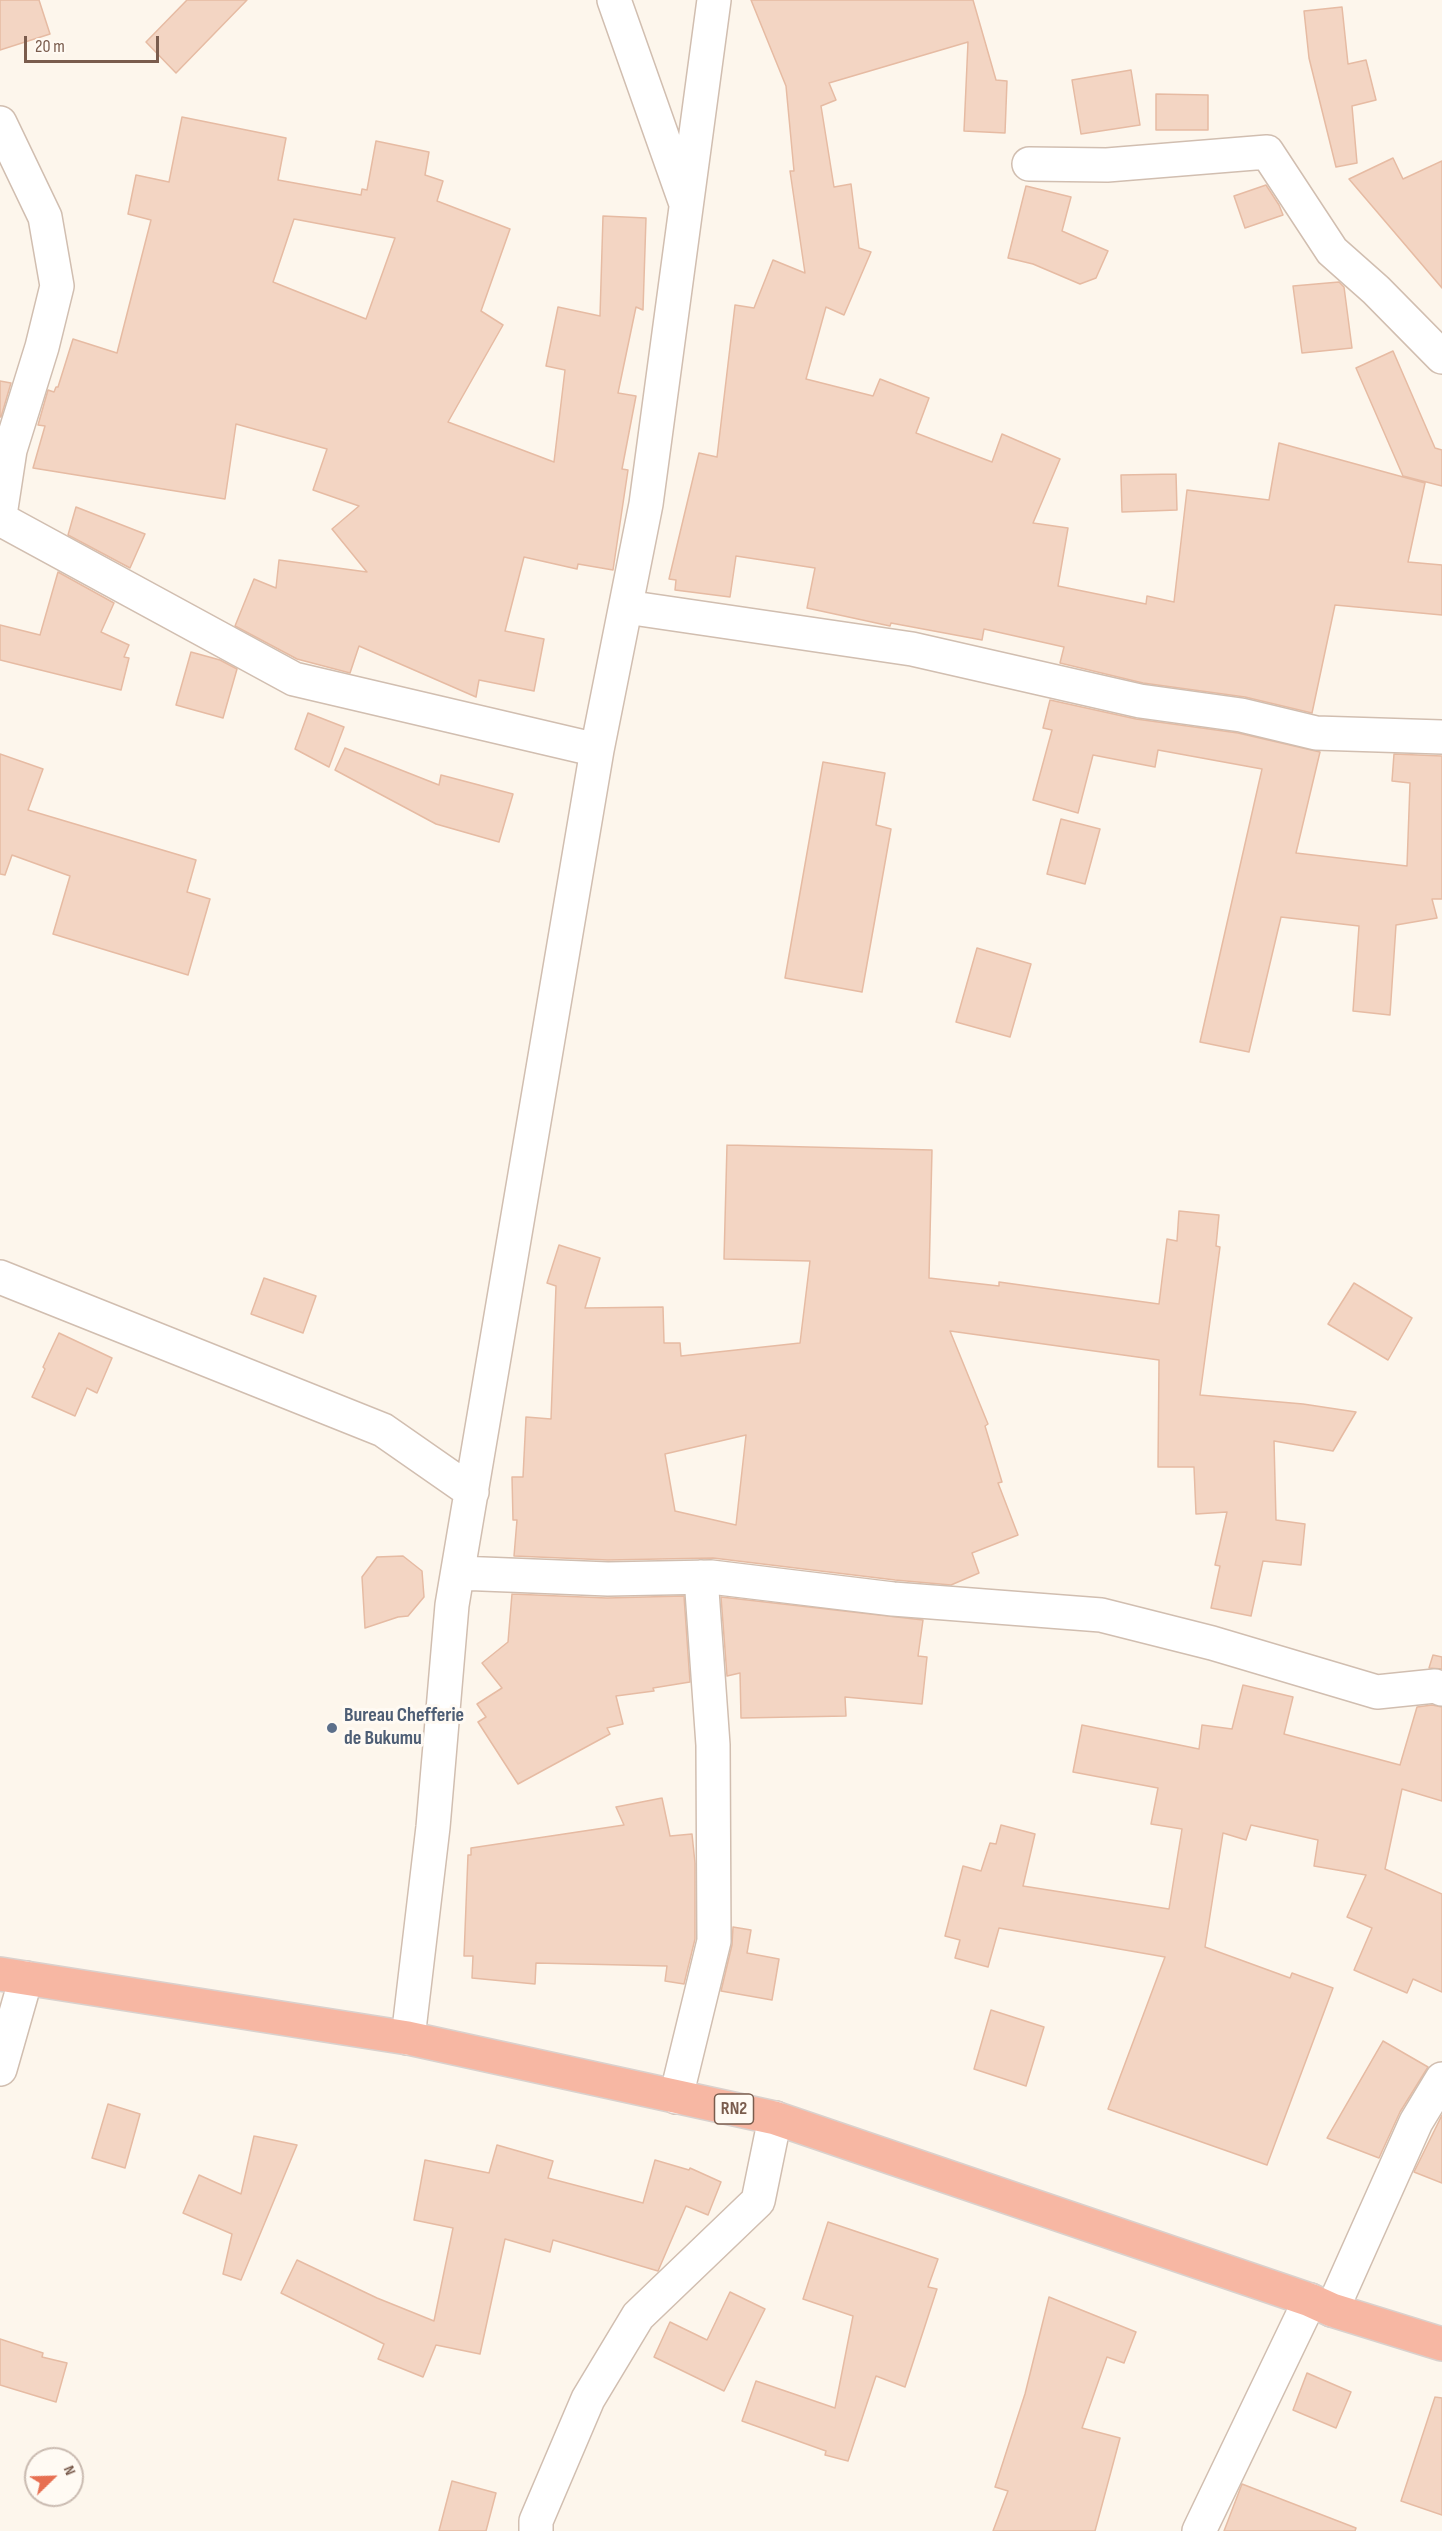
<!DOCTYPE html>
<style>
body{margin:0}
#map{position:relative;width:1442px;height:2531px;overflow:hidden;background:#fdf6ec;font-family:"Sofia Sans Condensed",sans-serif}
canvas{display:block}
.north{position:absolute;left:24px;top:2447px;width:60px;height:60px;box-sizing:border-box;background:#fffaf3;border:2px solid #cabbb1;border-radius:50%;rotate:67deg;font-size:16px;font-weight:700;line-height:24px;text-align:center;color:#7a5c4d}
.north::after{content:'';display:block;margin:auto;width:21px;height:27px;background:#e76f51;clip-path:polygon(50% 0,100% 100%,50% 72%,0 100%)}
.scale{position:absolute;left:24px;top:36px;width:135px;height:27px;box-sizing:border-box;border:3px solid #7a5c4d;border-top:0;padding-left:8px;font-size:18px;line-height:21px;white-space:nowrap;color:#7a5c4d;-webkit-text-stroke:4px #fffaf3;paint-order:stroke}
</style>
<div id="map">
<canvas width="1442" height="2531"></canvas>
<div class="north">N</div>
<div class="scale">20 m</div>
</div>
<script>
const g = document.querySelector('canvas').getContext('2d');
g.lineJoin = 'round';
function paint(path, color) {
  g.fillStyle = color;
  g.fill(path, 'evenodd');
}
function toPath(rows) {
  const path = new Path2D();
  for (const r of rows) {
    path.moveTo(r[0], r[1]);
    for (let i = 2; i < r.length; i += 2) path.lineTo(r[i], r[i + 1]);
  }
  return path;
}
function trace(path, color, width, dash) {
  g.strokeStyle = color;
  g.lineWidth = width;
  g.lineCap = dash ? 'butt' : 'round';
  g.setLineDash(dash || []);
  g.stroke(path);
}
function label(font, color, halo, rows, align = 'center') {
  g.font = font + ' "Sofia Sans Condensed",sans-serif';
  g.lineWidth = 6;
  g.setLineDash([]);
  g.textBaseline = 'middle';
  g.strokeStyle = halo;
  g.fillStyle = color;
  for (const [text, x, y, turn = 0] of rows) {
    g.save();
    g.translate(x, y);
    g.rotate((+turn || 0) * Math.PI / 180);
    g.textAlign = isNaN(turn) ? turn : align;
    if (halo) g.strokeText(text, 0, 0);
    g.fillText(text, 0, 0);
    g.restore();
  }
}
const building = toPath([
 [0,0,39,0,50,34,0,50,0,0],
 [187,0,247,0,176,73,146,42,187,0],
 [751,0,973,0,996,80,1007,81,1005,133,964,131,968,42,829,83,836,100,821,106,834,187,851,184,859,248,871,252,844,315,826,307,806,379,873,396,880,379,929,398,916,433,992,462,1002,434,1060,459,1033,523,1068,528,1058,586,1146,604,1147,596,1174,602,1187,490,1269,500,1279,443,1425,483,1408,562,1442,565,1442,615,1335,605,1312,713,1245,697,1143,683,1060,663,1064,647,984,629,982,640,891,623,890,626,807,608,815,568,736,556,730,597,675,590,676,580,669,579,699,453,717,457,735,305,754,308,773,260,805,273,790,171,794,171,786,86,751,0],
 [1342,7,1348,64,1366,60,1376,100,1352,106,1357,163,1336,167,1309,58,1304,11,1342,7],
 [1131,70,1140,125,1081,134,1072,80,1131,70],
 [1156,94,1208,95,1208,130,1156,130,1156,94],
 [182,117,286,138,278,180,361,195,362,189,367,190,376,141,429,152,425,175,443,181,437,201,510,229,481,311,503,325,448,422,554,462,565,370,546,366,558,307,600,316,603,216,646,218,643,310,636,307,618,393,636,396,622,469,628,470,613,570,578,564,577,569,524,557,505,631,544,639,534,691,479,680,476,697,359,646,350,673,297,659,235,626,254,579,276,588,279,560,367,572,332,529,359,506,313,490,327,449,236,424,225,499,33,468,45,426,38,425,48,390,54,392,56,387,58,387,73,339,117,353,151,220,128,214,136,175,169,182,182,117],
 [294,219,395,238,366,319,273,282,294,219],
 [1393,158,1403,179,1442,161,1442,288,1349,179,1393,158],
 [1266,185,1279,205,1283,215,1245,228,1234,196,1266,185],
 [1026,186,1071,197,1062,231,1108,251,1096,278,1080,284,1033,264,1008,258,1026,186],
 [1339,282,1344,287,1352,348,1302,353,1293,286,1339,282],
 [1393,351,1435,448,1442,450,1442,486,1403,476,1356,368,1393,351],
 [0,381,11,383,1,417,0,417,0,381],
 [1176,474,1177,510,1122,512,1121,475,1176,474],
 [76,507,145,534,130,568,68,535,76,507],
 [58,572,114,603,101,632,129,645,124,657,129,658,121,690,0,660,0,625,40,635,58,572],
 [191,652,220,660,237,669,223,718,176,705,191,652],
 [1050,700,1136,719,1238,733,1320,752,1296,853,1407,866,1410,783,1392,781,1394,754,1442,756,1442,899,1432,899,1437,918,1396,925,1390,1015,1353,1011,1359,926,1281,917,1249,1052,1200,1042,1262,769,1158,750,1155,767,1093,755,1078,813,1033,800,1052,730,1043,728,1050,700],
 [308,713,344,727,329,767,295,749,308,713],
 [345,748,439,785,441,775,513,794,499,842,436,824,335,770,345,748],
 [0,754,43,769,28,810,196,860,187,892,210,899,188,975,53,934,70,876,12,855,5,875,0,874,0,754],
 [823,762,885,773,876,825,891,829,862,992,785,978,823,762],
 [1061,819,1100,829,1085,884,1047,874,1061,819],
 [977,948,1031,964,1010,1037,956,1022,977,948],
 [727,1145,932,1150,929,1278,999,1286,999,1282,1159,1304,1167,1239,1177,1241,1179,1211,1219,1215,1216,1246,1220,1247,1200,1395,1303,1404,1356,1412,1333,1451,1274,1441,1276,1520,1305,1524,1301,1565,1263,1561,1251,1616,1211,1608,1220,1566,1215,1565,1227,1512,1196,1514,1194,1467,1158,1467,1159,1360,950,1331,988,1424,985,1426,1002,1482,998,1483,1018,1535,972,1553,979,1573,951,1585,895,1580,713,1558,608,1560,514,1556,517,1520,513,1520,512,1477,523,1477,526,1417,551,1419,556,1286,547,1283,559,1245,600,1258,585,1308,663,1307,664,1343,680,1343,681,1356,800,1343,810,1261,724,1259,727,1145],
 [746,1435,736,1525,675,1511,665,1454,746,1435],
 [264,1278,316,1296,303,1333,251,1314,264,1278],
 [1354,1283,1412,1318,1388,1360,1328,1324,1354,1283],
 [59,1333,112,1358,97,1393,87,1388,75,1416,32,1397,45,1369,43,1367,59,1333],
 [403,1556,422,1571,424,1597,408,1616,398,1617,365,1628,362,1577,377,1557,403,1556],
 [512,1594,607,1598,684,1596,690,1682,653,1688,654,1691,616,1696,623,1724,607,1728,610,1734,518,1784,478,1722,486,1717,477,1704,502,1688,482,1663,508,1642,512,1594],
 [721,1597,923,1620,918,1656,927,1657,922,1704,845,1697,846,1716,741,1718,740,1673,727,1676,721,1597],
 [1433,1655,1442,1657,1442,1669,1429,1668,1433,1655],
 [1243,1685,1293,1697,1284,1734,1400,1765,1417,1707,1432,1705,1442,1707,1442,1801,1402,1789,1385,1869,1442,1894,1442,1992,1413,1979,1407,1993,1354,1970,1372,1928,1347,1917,1366,1875,1314,1866,1318,1840,1251,1825,1246,1840,1223,1833,1205,1947,1290,1978,1292,1973,1333,1988,1267,2165,1108,2109,1165,1957,999,1928,988,1967,955,1958,960,1940,945,1936,963,1866,981,1871,990,1843,996,1844,1001,1825,1035,1834,1023,1886,1169,1909,1182,1829,1151,1824,1158,1788,1073,1772,1082,1725,1199,1749,1202,1725,1232,1729,1243,1685],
 [662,1798,670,1836,692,1834,695,1863,695,1939,684,1984,665,1981,667,1966,536,1963,535,1984,472,1978,473,1956,464,1956,468,1855,471,1855,471,1848,624,1825,616,1807,662,1798],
 [733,1927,751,1930,747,1953,779,1959,772,2000,721,1991,732,1945,733,1927],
 [991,2010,1044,2027,1026,2086,974,2069,991,2010],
 [1383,2041,1428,2067,1400,2112,1379,2158,1327,2138,1383,2041],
 [108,2104,140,2114,125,2168,92,2158,108,2104],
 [1442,2115,1442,2183,1414,2172,1442,2115],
 [254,2136,297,2145,241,2280,223,2274,232,2234,183,2213,199,2175,241,2194,254,2136],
 [497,2145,553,2161,548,2178,643,2203,655,2160,689,2170,690,2168,721,2182,708,2215,686,2206,658,2271,553,2240,550,2252,505,2239,480,2354,436,2345,423,2377,378,2359,384,2344,281,2293,297,2260,377,2298,434,2321,453,2228,414,2220,425,2160,489,2173,497,2145],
 [828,2222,938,2259,928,2287,937,2289,905,2387,876,2376,848,2461,825,2455,826,2451,742,2421,756,2381,835,2408,853,2316,803,2299,828,2222],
 [730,2292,765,2309,724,2391,654,2357,670,2322,707,2340,730,2292],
 [1049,2297,1136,2332,1124,2363,1107,2357,1082,2428,1120,2438,1095,2531,993,2531,1008,2491,995,2487,1025,2394,1049,2297],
 [0,2339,43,2353,42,2357,67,2363,56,2402,0,2385,0,2339],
 [1307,2373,1351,2392,1336,2428,1293,2410,1307,2373],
 [1435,2397,1442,2398,1442,2515,1401,2501,1435,2397],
 [452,2481,496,2493,486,2531,439,2531,452,2481],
 [1242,2484,1356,2528,1355,2531,1224,2531,1242,2484]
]);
const street = toPath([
 [614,0,685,201],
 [0,123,45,217,57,286,42,347,10,450,0,515],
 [1029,164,1107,165,1267,152,1332,251,1376,290,1442,357],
 [0,519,294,679,597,750],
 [626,607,912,649,1140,701,1241,715,1316,733,1442,737],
 [0,1277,383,1430,472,1492],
 [458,1573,608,1579,711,1577,893,1599,1101,1615,1212,1643,1377,1692,1435,1686,1442,1689],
 [408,2038,433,1827,452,1605,597,750,646,504,714,0],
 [0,2069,26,1978],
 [676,2097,714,1941,713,1745,701,1577],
 [1332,2310,1416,2122,1442,2079],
 [536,2531,536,2521,588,2399,638,2316,758,2201,775,2118],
 [1199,2531,1310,2300]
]);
const highway = toPath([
 [0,1974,408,2038,775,2118,1310,2300,1332,2310,1442,2344]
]);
const markers = [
 [332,1728,6,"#5c6f8a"]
];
const shields = [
 [734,2109,39]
];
const shieldNames = [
 ["RN2",734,2109]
];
const serviceNames = [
 ["Bureau Chefferie",344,1716],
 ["de Bukumu",344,1739]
];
paint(building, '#f3d5c3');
trace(building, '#e6bba3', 1.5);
trace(street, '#d1beb0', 36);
trace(highway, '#dad1cd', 36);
trace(street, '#fff', 33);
trace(highway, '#f7b7a3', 33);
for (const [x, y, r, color] of markers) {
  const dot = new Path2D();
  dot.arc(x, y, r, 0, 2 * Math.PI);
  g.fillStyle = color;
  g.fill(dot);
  trace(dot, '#fffaf3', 2);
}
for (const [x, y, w] of shields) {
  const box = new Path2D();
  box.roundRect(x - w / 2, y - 15, w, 30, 4.5);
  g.fillStyle = '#fffaf3';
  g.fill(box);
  trace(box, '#7a5c4d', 1.5);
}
label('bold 18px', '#7a5c4d', null, shieldNames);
label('bold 20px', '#4e5e75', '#fffaf3', serviceNames, 'left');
</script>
